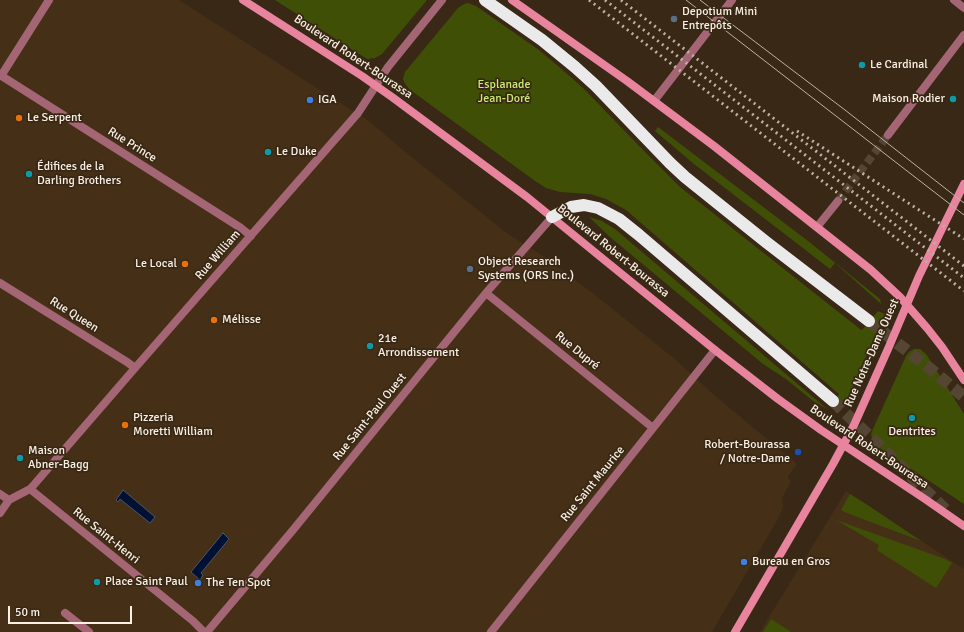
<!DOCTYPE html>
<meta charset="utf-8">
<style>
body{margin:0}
#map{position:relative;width:964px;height:632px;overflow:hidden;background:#382815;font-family:Signika,sans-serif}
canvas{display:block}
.scale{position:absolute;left:8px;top:606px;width:124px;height:18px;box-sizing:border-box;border:2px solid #fbf0e4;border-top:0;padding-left:5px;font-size:12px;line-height:14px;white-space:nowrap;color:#fbf0e4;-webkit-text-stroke:3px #382815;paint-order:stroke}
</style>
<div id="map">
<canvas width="964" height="632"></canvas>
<div class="scale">50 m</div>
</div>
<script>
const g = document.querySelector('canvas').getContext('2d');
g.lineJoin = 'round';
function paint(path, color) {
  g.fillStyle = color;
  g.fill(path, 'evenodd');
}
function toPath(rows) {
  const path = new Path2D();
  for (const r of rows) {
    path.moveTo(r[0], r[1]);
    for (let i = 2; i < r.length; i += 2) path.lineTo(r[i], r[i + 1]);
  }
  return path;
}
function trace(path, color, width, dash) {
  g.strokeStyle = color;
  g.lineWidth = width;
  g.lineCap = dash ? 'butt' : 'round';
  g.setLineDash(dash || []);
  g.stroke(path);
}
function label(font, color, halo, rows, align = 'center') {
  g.font = font + ' Signika,sans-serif';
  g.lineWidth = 3.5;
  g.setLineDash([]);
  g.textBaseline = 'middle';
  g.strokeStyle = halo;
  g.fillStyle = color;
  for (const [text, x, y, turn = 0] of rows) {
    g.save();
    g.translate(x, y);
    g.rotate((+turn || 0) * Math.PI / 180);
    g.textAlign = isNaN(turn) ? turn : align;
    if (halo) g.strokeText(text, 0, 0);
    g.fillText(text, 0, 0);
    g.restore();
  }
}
const built = toPath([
 [0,0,179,0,369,121,404,151,508,234,545,257,604,302,676,360,714,395,797,464,788,476,788,478,791,481,782,498,783,507,779,517,712,632,0,632],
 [846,491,964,569,964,632,760,632]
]);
const green = toPath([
 [275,0,427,0,382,54,375,58,367,59],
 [468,3,476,6,539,50,565,72,583,88,647,154,680,187,860,329,862,330,878,311,885,314,845,404,835,400,839,394,626,210,606,199,590,194,560,192,546,188,535,181,409,89,404,82,403,79,405,72,458,8,464,4],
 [658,127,808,241,880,299,881,304,835,263,830,269,694,164,655,131],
 [589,217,602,221,615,229,827,409,813,401,786,379,763,364,704,315,610,237],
 [914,349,920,349,926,354,937,371,964,414,964,504,878,447,873,442,871,434,873,429,906,356,909,352],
 [850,494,869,506,921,541,847,513,841,510],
 [836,520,945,559,952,563,936,588,877,550,879,545],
 [771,619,785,628,791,632,763,632]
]);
const water = toPath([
 [123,490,155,517,150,523,120,499,118,502,116,500,123,490],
 [223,533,229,539,201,573,203,575,200,580,191,572,223,533]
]);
const streetTunnel = toPath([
 [838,201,888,135]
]);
const highwayTunnel = toPath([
 [869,321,933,371,964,397],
 [833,401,949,513]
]);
const street = toPath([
 [954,0,964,8],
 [0,75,241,228,251,236],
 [1,76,49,0],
 [654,101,732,0],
 [888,135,964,35],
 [817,227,838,201],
 [0,283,127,362,135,368],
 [486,293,653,428],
 [30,489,193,621,204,632],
 [0,494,9,500],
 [0,513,9,500,30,489,32,487,135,368,358,113,388,67,442,0],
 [65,613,89,632],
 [207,632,293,530,486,293,552,217],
 [491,632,715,350]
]);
const secondary = toPath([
 [243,0,362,76,392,97,527,197,715,350,778,399,821,430,925,499,964,526],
 [512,0,627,81,714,146,871,270,900,297,927,328,942,347,964,380],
 [735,632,833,464,854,425,888,349,919,276,964,184]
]);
const highway = toPath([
 [485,0,542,40,575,67,596,86,670,163,685,177,766,242,869,321],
 [552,217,571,207,584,205,598,208,619,219,639,235,833,401]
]);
const tram = toPath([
 [686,0,964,215],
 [700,0,845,110,964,203]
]);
const rail = toPath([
 [589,0,964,291],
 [605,0,964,278],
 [621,0,964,266],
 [797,131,964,239]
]);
const markers = [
 [674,19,4,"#5c6f8a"],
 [862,65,4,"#0f9aa8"],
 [953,99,4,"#0f9aa8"],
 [310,100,4,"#3f7fe0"],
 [19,118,4,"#e8710a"],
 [268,152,4,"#0f9aa8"],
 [29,174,4,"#0f9aa8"],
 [185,264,4,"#e8710a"],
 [470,269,4,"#5c6f8a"],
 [214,320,4,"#e8710a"],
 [370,346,4,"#0f9aa8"],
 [912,418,4,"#0f9aa8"],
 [125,425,4,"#e8710a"],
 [798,452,4,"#1a4fb4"],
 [20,458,4,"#0f9aa8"],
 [744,562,4,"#3f7fe0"],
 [97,582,4,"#0f9aa8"],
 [198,583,4,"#3f7fe0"]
];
const poiNames = [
 ["Depotium Mini",682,12],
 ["Entrepôts",682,26],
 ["Le Cardinal",870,65],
 ["Maison Rodier",945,99,"right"],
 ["IGA",318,100],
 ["Le Serpent",27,118],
 ["Le Duke",276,152],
 ["Édifices de la",37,167],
 ["Darling Brothers",37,181],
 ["Object Research",478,262],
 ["Systems (ORS Inc.)",478,276],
 ["Le Local",177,264,"right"],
 ["Mélisse",222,320],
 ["21e",378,339],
 ["Arrondissement",378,353],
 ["Pizzeria",133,418],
 ["Moretti William",133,432],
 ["Dentrites",912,432,"center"],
 ["Robert-Bourassa",790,445,"right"],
 ["/ Notre-Dame",790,459,"right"],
 ["Maison",28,451],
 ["Abner-Bagg",28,465],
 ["Bureau en Gros",752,562],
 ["Place Saint Paul",105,582],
 ["The Ten Spot",206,583]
];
const streetNames = [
 ["Boulevard Robert-Bourassa",353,57,34],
 ["Rue Prince",132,145,32],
 ["Boulevard Robert-Bourassa",613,251,39],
 ["Rue William",218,255,-49],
 ["Rue Queen",74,315,32],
 ["Rue Dupré",577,351,39],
 ["Rue Notre-Dame Ouest",872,353,-66],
 ["Rue Saint-Paul Ouest",370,417,-51],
 ["Boulevard Robert-Bourassa",869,447,34],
 ["Rue Saint Maurice",593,484,-51],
 ["Rue Saint-Henri",106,536,39]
];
const parkNames = [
 ["Esplanade",504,85],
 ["Jean-Doré",504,99]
];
paint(built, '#453017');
paint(green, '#3f5006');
paint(water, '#001134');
trace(water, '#4b5469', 1);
trace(streetTunnel, '#554634', 8, [8, 4]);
trace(highwayTunnel, '#554634', 12, [12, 6]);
trace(street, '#a46575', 8);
trace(secondary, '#e9849f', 8);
trace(highway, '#eaeaea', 12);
trace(tram, '#beb1a3', 1);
trace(rail, '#beb1a3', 3, [2, 4]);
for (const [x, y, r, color] of markers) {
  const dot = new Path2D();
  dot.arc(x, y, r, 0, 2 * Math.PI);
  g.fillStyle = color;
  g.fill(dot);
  trace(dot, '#382815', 1.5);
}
label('12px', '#fbf0e4', '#382815', poiNames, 'left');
label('12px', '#fbf0e4', '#382815', streetNames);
label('12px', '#c8eb6f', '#382815', parkNames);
</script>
